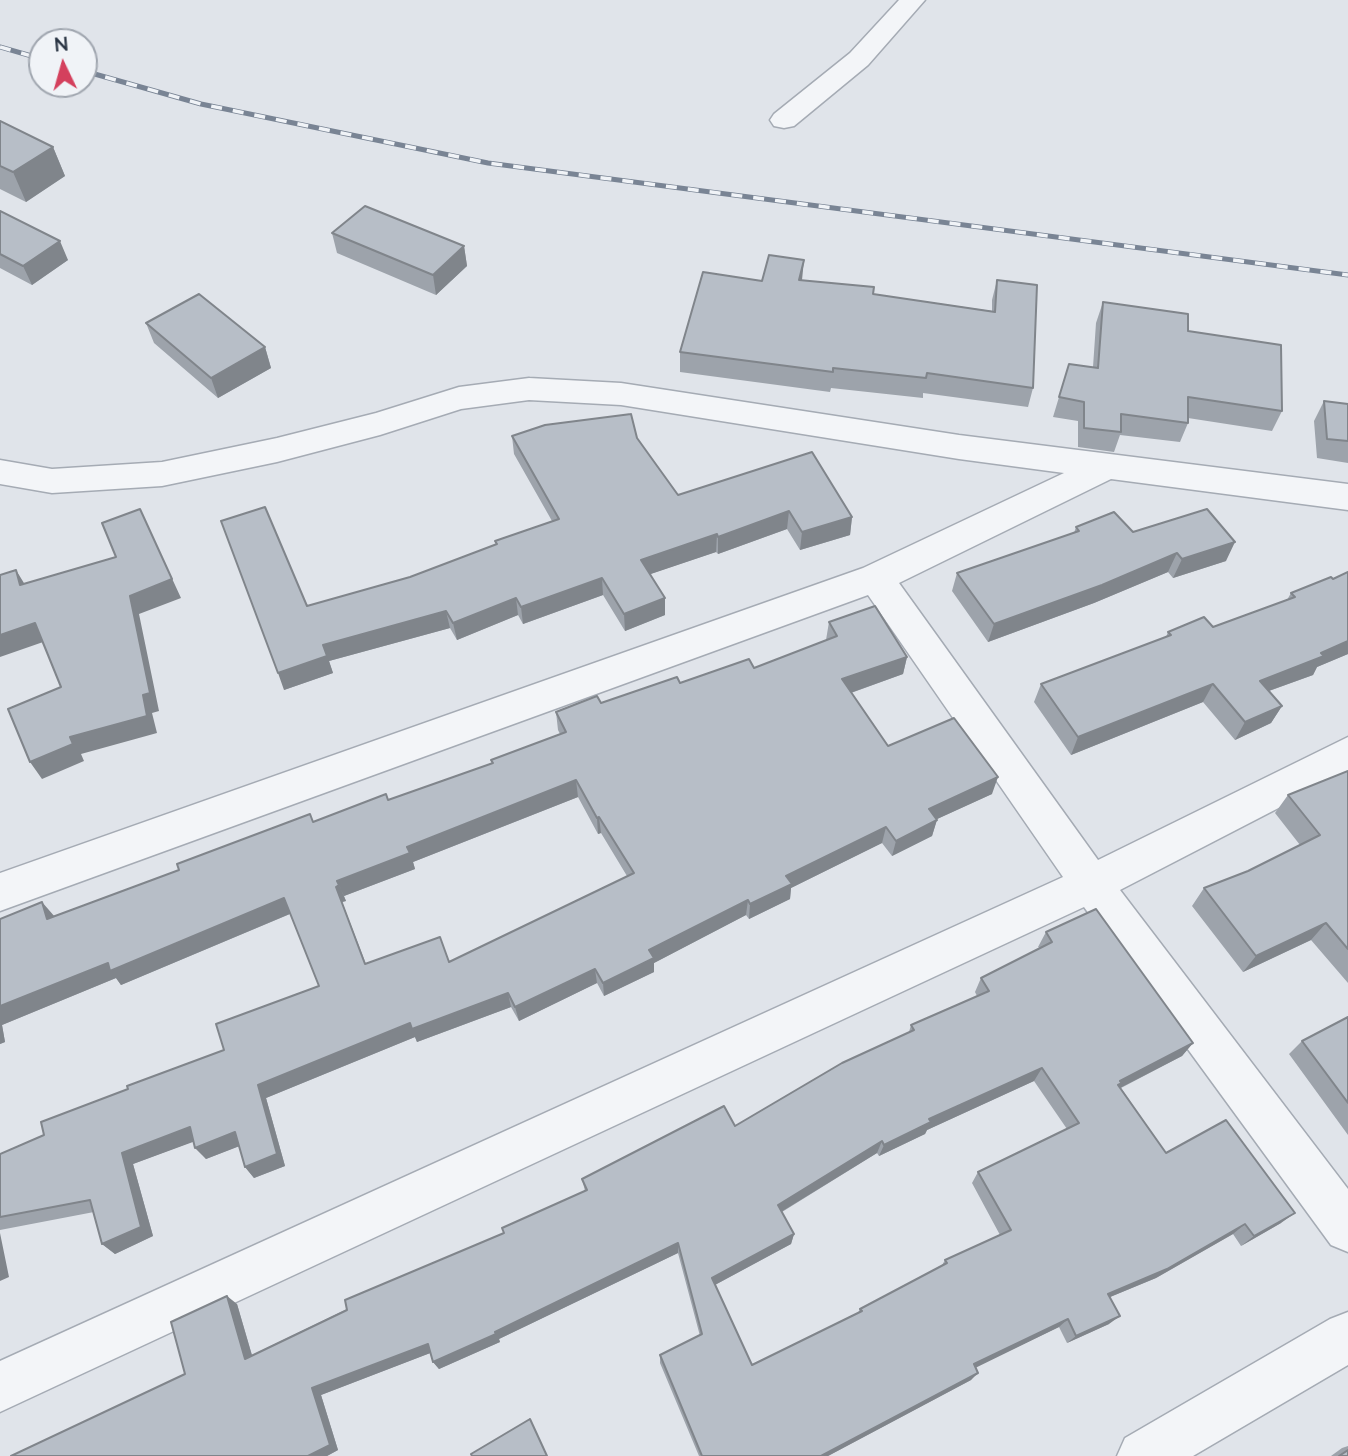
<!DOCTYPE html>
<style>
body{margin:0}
#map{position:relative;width:1348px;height:1456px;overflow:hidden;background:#e0e4ea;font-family:Mulish,sans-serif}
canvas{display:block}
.north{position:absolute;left:28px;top:28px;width:70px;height:70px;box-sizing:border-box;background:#f0f3f7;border:2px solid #a0a6af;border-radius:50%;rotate:355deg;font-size:19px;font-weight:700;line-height:28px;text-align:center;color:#283342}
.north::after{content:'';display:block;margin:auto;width:24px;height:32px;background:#d4405d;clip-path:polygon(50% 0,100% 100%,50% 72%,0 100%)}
</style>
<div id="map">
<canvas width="1348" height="1456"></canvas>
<div class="north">N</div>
</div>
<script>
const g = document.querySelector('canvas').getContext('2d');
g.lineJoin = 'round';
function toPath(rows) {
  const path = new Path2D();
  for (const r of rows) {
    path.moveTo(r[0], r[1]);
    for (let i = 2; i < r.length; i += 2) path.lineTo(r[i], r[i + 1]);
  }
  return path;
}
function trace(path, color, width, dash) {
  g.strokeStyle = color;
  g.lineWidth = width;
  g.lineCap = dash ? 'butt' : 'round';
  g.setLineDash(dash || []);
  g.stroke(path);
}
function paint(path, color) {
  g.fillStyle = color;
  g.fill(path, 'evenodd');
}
const minor = toPath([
 [899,0,925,0,868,65,794,126,784,128,774,126,770,120,774,114,850,53,899,0],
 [529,378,621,383,959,435,1348,484,1348,510,1111,479,899,583,1098,860,1348,737,1348,772,1120,890,1348,1189,1348,1252,1331,1245,1084,907,0,1412,0,1361,1063,877,868,595,0,911,0,873,863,568,1064,473,959,459,621,405,529,400,461,409,380,435,277,462,162,486,52,493,0,484,0,460,52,469,162,462,277,438,376,413,459,387,529,378],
 [1348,1312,1348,1365,1193,1456,1117,1456,1125,1438,1330,1319,1348,1312]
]);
const rail = toPath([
 [0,47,42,59],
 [84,71,201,104,488,163,1348,275]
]);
const wall = toPath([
 [0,121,53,147,65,176,26,202,0,189],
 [0,211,68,260,32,285,0,268],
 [332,233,464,246,467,266,436,295,337,253],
 [802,280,873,294,992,311,992,300,997,280,1033,388,1028,407,923,393,923,398,831,388,830,392,680,372,680,352,762,281],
 [1103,302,1188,331,1282,411,1272,431,1188,418,1188,423,1180,442,1120,435,1114,452,1078,447,1078,421,1053,417,1069,364,1093,367,1096,323],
 [146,323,265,347,271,368,218,398,154,343],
 [1324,401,1348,404,1348,463,1317,458,1314,421],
 [512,436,637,438,678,495,852,517,850,535,800,550,787,529,718,554,716,552,650,574,665,598,665,615,625,631,603,595,523,624,518,615,457,640,450,628,329,661,333,673,284,690,307,606,410,577,496,544,495,541,552,521,514,454],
 [1076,527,1133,532,1226,561,1173,578,1168,572,1094,603,988,642,952,591,957,573,1074,533],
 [1348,572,1348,654,1317,667,1313,675,1269,691,1282,706,1271,723,1235,740,1203,702,1071,755,1034,702,1041,684,1166,637,1168,632,1213,627,1287,600,1291,593,1333,579],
 [829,622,907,657,903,674,851,693,888,746,992,794,937,819,932,836,892,856,882,843,791,888,790,899,749,919,746,915,654,963,654,972,604,996,597,983,519,1021,511,1007,417,1042,415,1037,266,1098,285,1166,254,1178,245,1167,239,1146,206,1159,194,1141,133,1164,153,1236,115,1254,102,1244,94,1212,0,1230,0,1154,44,1135,128,1089,224,1050,319,986,290,914,121,985,116,978,2,1025,5,1042,0,1044,0,919,54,916,313,822,388,800,492,763,491,760,560,734,558,730,556,712,601,703,680,683,754,668,826,640],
 [578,797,598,834,601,833,627,876,449,962,366,964,342,902,346,901,344,896,415,869,413,862],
 [1348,771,1348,983,1311,940,1243,972,1192,906,1204,888,1248,871,1300,845,1275,813,1288,795],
 [1046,932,1193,1043,1182,1056,1121,1088,1166,1153,1281,1223,1241,1246,1233,1234,1156,1278,1110,1297,1109,1324,1067,1343,1059,1327,975,1367,971,1380,828,1456,699,1456,660,1363,660,1355,700,1336,678,1253,499,1339,500,1342,439,1369,433,1362,430,1353,321,1395,338,1450,327,1456,11,1456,185,1374,237,1304,252,1355,504,1233,585,1191,582,1179,735,1126,909,1032,911,1025,977,996,975,992,981,978,1040,948,1038,947],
 [1034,1081,1067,1129,978,1172,972,1183,1000,1235,945,1260,941,1267,860,1309,858,1313,752,1365,715,1285,791,1244,794,1234,782,1212,877,1153,879,1156,925,1134,927,1130],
 [1348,1017,1348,1135,1289,1054,1302,1041],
 [1348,1446,1348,1456,1331,1456,1342,1448]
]);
const shadedWall = toPath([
 [53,147,65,176,26,202,13,172],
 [60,241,68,260,32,285,23,266],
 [464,246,467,266,436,295,433,275],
 [804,260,802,280,799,280],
 [265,347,271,368,218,398,211,378],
 [140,509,181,598,139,614,159,711,152,713,157,733,81,754,84,761,42,779,30,762,70,737,143,695,130,596],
 [789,511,787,529,718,554,718,537],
 [852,517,850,535,800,550,802,532],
 [717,534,716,552,642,577,641,560],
 [1235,542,1226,561,1173,578,1182,559],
 [1177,553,1168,572,1094,603,988,642,994,624],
 [16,570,27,588,20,585],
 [602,578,603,595,523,624,521,607],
 [516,598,518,615,457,640,453,623],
 [665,598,665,615,625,631,624,614],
 [446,611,450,628,329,661,333,673,284,690,278,673,323,645],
 [35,623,46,641,0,657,0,635],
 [1348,641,1348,654,1317,667,1313,675,1249,698,1260,681],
 [907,657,903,674,839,697,842,679],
 [1213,684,1203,702,1071,755,1078,737],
 [1282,706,1271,723,1235,740,1245,722],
 [998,777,992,794,924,825,929,809],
 [576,780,578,797,413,862,415,869,344,896,337,881,407,847],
 [599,817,601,833,598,834,597,818],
 [937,820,932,836,892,856,896,841],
 [886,827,882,843,791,888,790,899,749,919,750,904,786,876],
 [339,885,346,901,342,902,371,978,336,887],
 [284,898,292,913,121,985,116,978,2,1025,5,1042,0,1044,0,1006,108,963],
 [748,900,746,915,654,963,654,972,604,996,603,983,649,950],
 [42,902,55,917,47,919],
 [1326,923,1311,940,1243,972,1256,956],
 [595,969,597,983,519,1021,515,1007],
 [508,993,511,1007,417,1042,415,1037,266,1098,285,1166,254,1178,245,1167,258,1085,410,1023],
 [1193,1043,1182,1056,1116,1090,1120,1081],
 [1042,1068,1034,1081,927,1130,925,1134,879,1156,884,1145,929,1119],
 [190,1127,201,1139,133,1164,153,1236,115,1254,102,1244,122,1153],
 [235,1132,245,1144,206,1159,195,1148],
 [882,1141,877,1153,776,1215,778,1205],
 [1295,1213,1281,1223,1241,1246,1254,1236],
 [1245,1224,1233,1234,1156,1278,1098,1302,1108,1294],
 [0,1233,9,1277,0,1281],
 [794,1234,791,1244,711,1287,712,1278],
 [678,1243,678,1253,499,1339,500,1342,439,1369,433,1362],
 [227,1296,237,1304,255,1366,245,1359],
 [1120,1316,1109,1324,1067,1343,1076,1336],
 [1068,1319,1059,1327,967,1372,974,1364],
 [428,1344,433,1352,321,1395,338,1450,327,1456,308,1456,312,1388],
 [978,1373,971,1380,828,1456,821,1456]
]);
const building = toPath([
 [0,121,53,147,13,172,0,166,0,121],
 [365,206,464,246,433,275,332,233,365,206],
 [0,211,60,241,23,266,0,254,0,211],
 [769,255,804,260,799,280,874,287,873,294,995,312,997,280,1037,285,1033,388,927,373,926,378,833,368,833,372,680,352,703,272,762,281,769,255],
 [199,294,265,347,211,378,146,323,199,294],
 [1103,302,1188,314,1188,331,1281,345,1282,411,1188,397,1188,423,1121,414,1121,432,1084,428,1084,402,1059,397,1069,364,1098,368,1103,302],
 [1324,401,1348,404,1348,441,1327,439,1324,401],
 [631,414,637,438,678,495,812,452,852,517,802,532,789,511,718,537,717,534,641,560,665,598,624,614,602,578,521,607,516,598,453,623,446,611,323,645,327,656,278,673,221,521,265,507,307,606,410,577,497,544,495,541,559,519,512,436,545,425,631,414],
 [140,509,172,579,130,596,150,693,143,695,147,716,70,737,73,744,30,762,8,709,61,687,35,623,0,635,0,575,16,570,20,585,116,557,102,523,140,509],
 [1207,509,1235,542,1182,559,1177,553,1102,585,994,624,957,573,1079,531,1076,527,1114,512,1133,532,1207,509],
 [1348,572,1348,641,1321,653,1324,656,1260,681,1282,706,1245,722,1213,684,1078,737,1041,684,1171,635,1168,632,1204,617,1213,627,1295,597,1291,593,1331,577,1333,579,1348,572],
 [875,606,907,657,842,679,888,746,954,718,998,777,929,809,937,820,896,841,886,827,786,876,792,884,750,904,748,900,649,950,654,958,603,983,595,969,515,1007,508,993,412,1029,410,1023,258,1085,277,1154,245,1167,235,1132,195,1148,190,1127,122,1153,141,1227,102,1244,90,1200,0,1217,0,1154,44,1135,41,1122,128,1089,127,1086,224,1050,216,1024,319,986,284,898,110,971,108,963,0,1006,0,919,42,902,47,919,179,870,177,864,310,814,313,822,386,794,388,800,493,763,491,760,566,732,556,712,597,696,601,703,677,677,680,683,749,659,754,668,837,636,829,622,875,606],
 [576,780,597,818,599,817,634,873,449,962,440,937,365,964,336,887,339,885,337,881,410,853,407,847,576,780],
 [1348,771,1348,949,1326,923,1256,956,1204,888,1248,871,1320,835,1288,795,1348,771],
 [1096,909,1193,1043,1120,1081,1122,1083,1118,1085,1166,1153,1226,1120,1295,1213,1254,1236,1245,1224,1167,1269,1108,1294,1120,1316,1076,1336,1068,1319,974,1364,978,1373,821,1456,702,1456,660,1355,702,1334,678,1243,495,1332,496,1334,433,1362,428,1344,312,1388,330,1445,308,1456,11,1456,185,1374,171,1322,227,1296,245,1359,347,1310,345,1300,504,1233,502,1228,587,1190,582,1179,724,1106,735,1126,842,1063,914,1030,911,1025,989,991,981,978,1052,942,1046,932,1096,909],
 [1042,1068,1079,1123,978,1172,1011,1230,945,1260,947,1263,860,1309,862,1311,752,1365,712,1278,794,1234,778,1205,882,1141,884,1145,931,1122,929,1119,1042,1068],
 [1348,1017,1348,1103,1302,1041,1348,1017],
 [530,1419,547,1456,472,1456,471,1454,530,1419],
 [1348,1450,1348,1456,1339,1456,1348,1450]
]);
trace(minor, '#a5abb4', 3);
paint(minor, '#f3f5f8');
trace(rail, '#798494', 5);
trace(rail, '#f0f3f7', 3.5, [11]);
paint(wall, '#9da3ab');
paint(shadedWall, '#80858b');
paint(building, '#b7bec7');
trace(building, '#80858b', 2);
</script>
